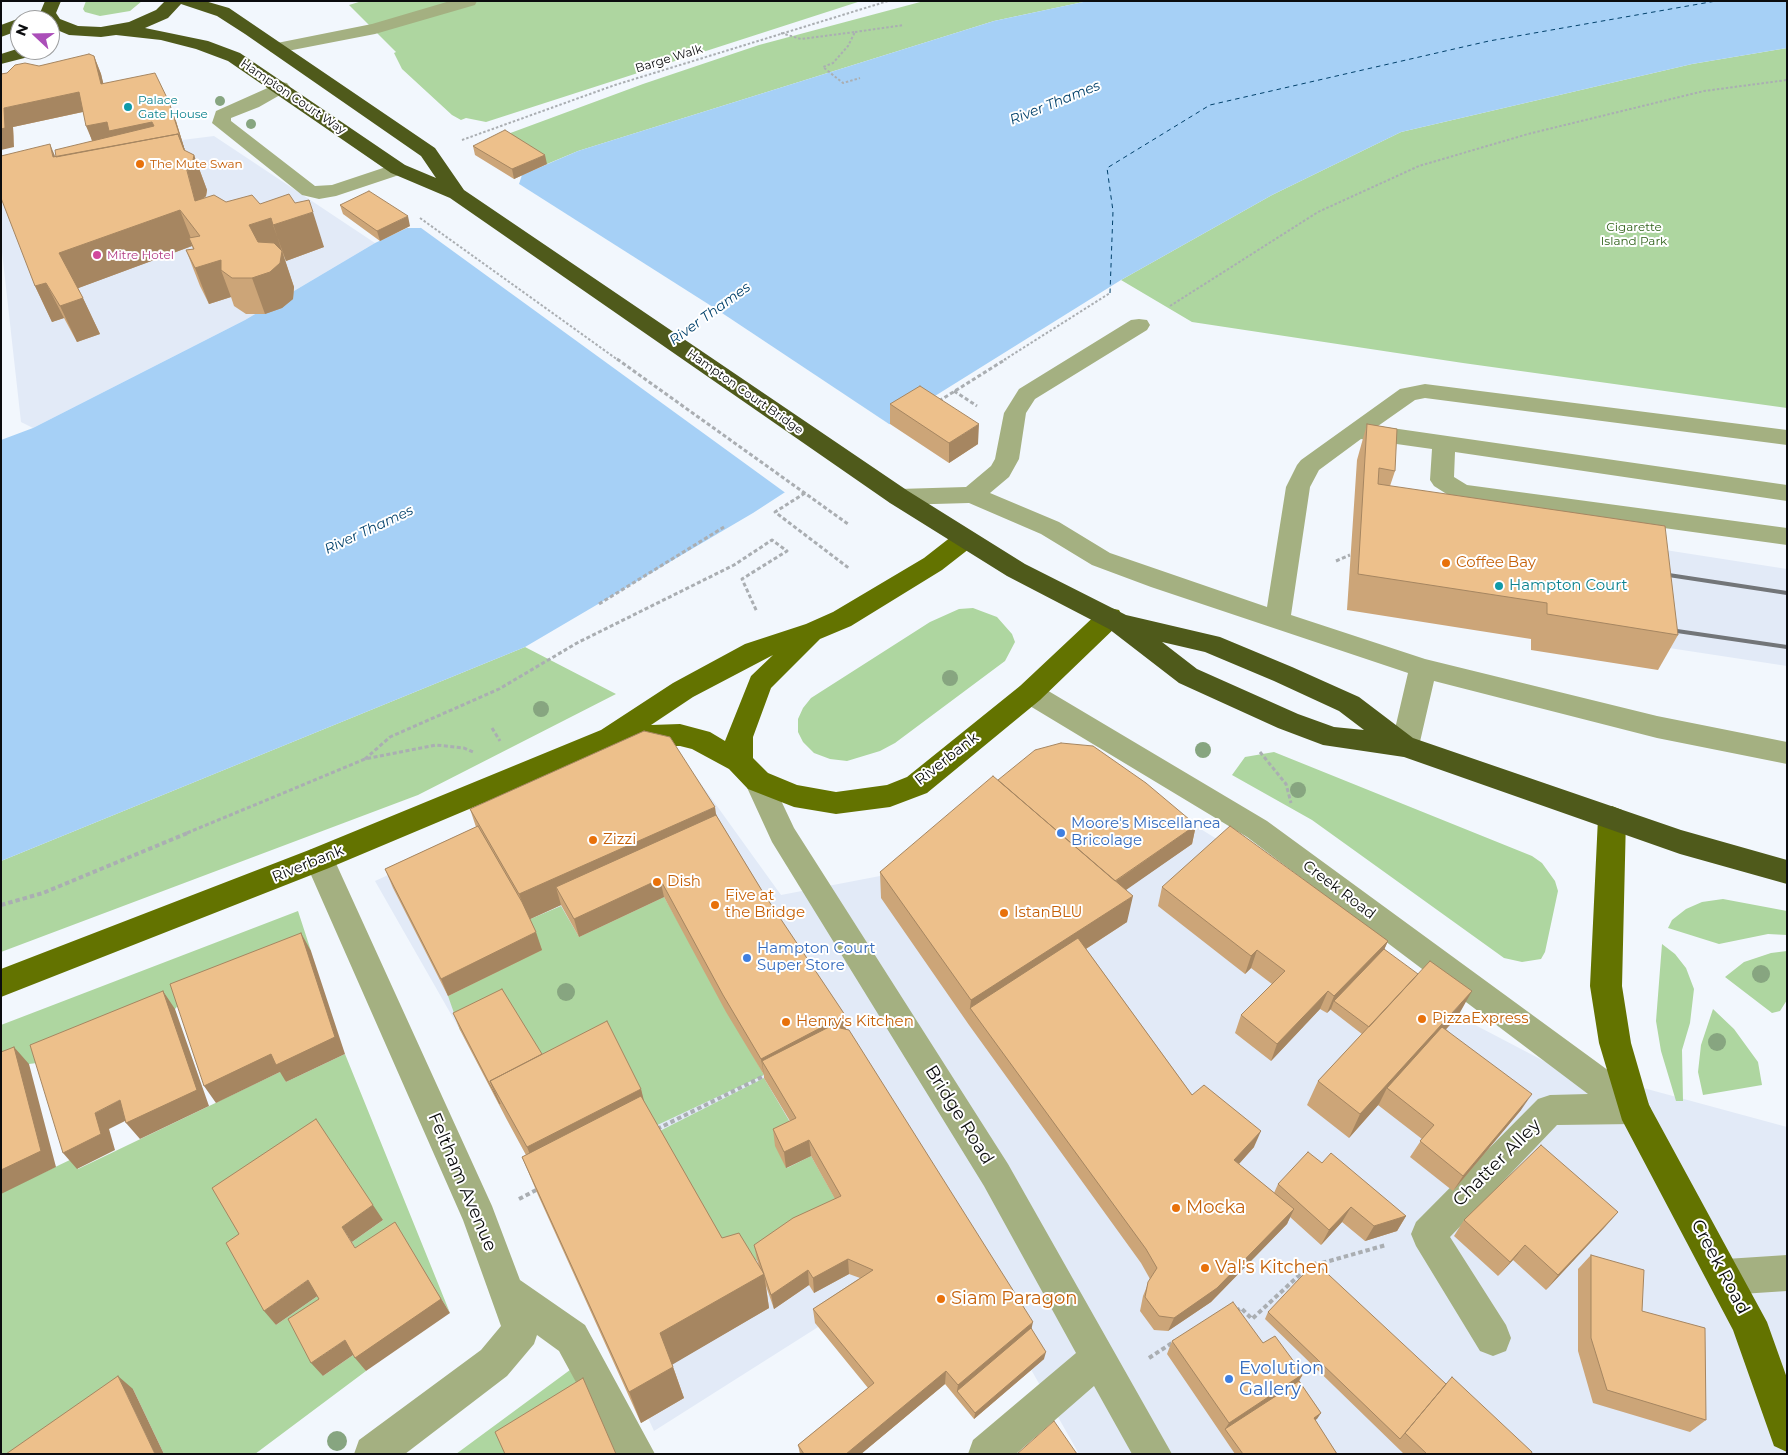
<!DOCTYPE html>
<style>
body{margin:0}
#map{position:relative;width:1788px;height:1455px;overflow:hidden;background:#f2f7fd;font-family:Montserrat,sans-serif}
canvas{display:block}
.frame{position:absolute;inset:0;border:2px solid #0b0c0e;pointer-events:none}
.north{position:absolute;left:10px;top:10px;width:50px;height:50px;box-sizing:border-box;background:#fff;border:1px solid #9d9e9f;border-radius:50%;rotate:291deg;font-size:14px;font-weight:700;line-height:20px;text-align:center;color:#0b0c0e}
.north::after{content:'';display:block;margin:auto;width:18px;height:22px;background:#ab4eb9;clip-path:polygon(50% 0,100% 100%,50% 72%,0 100%)}
</style>
<div id="map">
<canvas width="1788" height="1455"></canvas>
<div class="frame"></div>
<div class="north">N</div>
</div>
<script>
const g = document.querySelector('canvas').getContext('2d');
g.lineJoin = 'round';
function paint(path, color) {
  g.fillStyle = color;
  g.fill(path, 'evenodd');
}
function toPath(rows) {
  const path = new Path2D();
  for (const r of rows) {
    path.moveTo(r[0], r[1]);
    for (let i = 2; i < r.length; i += 2) path.lineTo(r[i], r[i + 1]);
  }
  return path;
}
function trace(path, color, width, dash) {
  g.strokeStyle = color;
  g.lineWidth = width;
  g.lineCap = dash ? 'butt' : 'round';
  g.setLineDash(dash || []);
  g.stroke(path);
}
function label(font, color, halo, rows, align = 'center') {
  g.font = font + ' Montserrat,sans-serif';
  g.lineWidth = 4;
  g.setLineDash([]);
  g.textBaseline = 'middle';
  g.strokeStyle = halo;
  g.fillStyle = color;
  for (const [text, x, y, turn = 0] of rows) {
    g.save();
    g.translate(x, y);
    g.rotate((+turn || 0) * Math.PI / 180);
    g.textAlign = isNaN(turn) ? turn : align;
    if (halo) g.strokeText(text, 0, 0);
    g.fillText(text, 0, 0);
    g.restore();
  }
}
const built = toPath([
 [214,136,375,243,245,320,33,428,21,422,1,243,1,180,182,140],
 [1646,547,1787,569,1787,666,1656,646],
 [649,755,686,763,781,895,880,876,1027,765,1090,761,1225,844,1458,1016,1544,1061,1787,1127,1787,1454,1079,1454,957,1239,654,1431,542,1185,460,1030,375,881]
]);
const green = toPath([
 [86,1,142,1,130,11,100,16,85,12,83,9],
 [362,1,861,1,486,122,466,118,461,120,452,115,402,69,394,53,396,52,349,5],
 [924,1,1088,1,994,21,578,151,547,164,507,140,505,135,643,84,759,45],
 [1787,48,1787,408,1463,363,1192,322,1121,280,1272,195,1401,132,1692,64],
 [973,608,997,617,1012,634,1015,642,1005,661,895,743,880,751,847,761,830,759,814,753,803,742,798,732,798,719,803,708,811,698,930,622,959,609],
 [525,647,616,694,418,795,1,952,1,861],
 [1274,752,1532,856,1542,863,1555,881,1558,891,1545,952,1541,959,1522,962,1504,958,1312,820,1232,775,1245,757],
 [664,897,764,1075,651,1128,561,1092,460,1030,448,996,541,950,528,920,561,906,579,937],
 [1723,899,1787,911,1787,935,1768,934,1719,944,1668,928,1672,920,1686,909,1702,902],
 [298,911,311,951,182,1001,175,1009,45,1062,29,1064,1,1075,1,1025],
 [1662,944,1675,954,1686,968,1694,989,1690,1023,1682,1050,1683,1101,1676,1101,1661,1051,1656,1021],
 [1787,951,1787,1000,1780,1011,1772,1013,1725,977,1744,962,1771,953],
 [1713,1009,1734,1029,1758,1062,1762,1085,1703,1095,1698,1072,1701,1045],
 [345,1054,450,1313,404,1237,365,1263,352,1242,383,1220,251,1249,276,1325,319,1295,323,1376,356,1353,366,1371,255,1454,164,1454,133,1389,39,1454,1,1454,1,1193,74,1158,78,1169,282,1071,286,1082],
 [764,1078,797,1134,787,1168,811,1156,842,1211,757,1260,745,1269,729,1274,652,1135],
 [574,1367,589,1391,508,1454,456,1454]
]);
const water = toPath([
 [1088,1,1787,1,1787,48,1692,64,1401,132,1272,195,1121,280,890,424,753,513,525,647,1,861,1,440,33,428,245,320,375,243,407,228,420,228,519,184,522,175,578,151,994,21]
]);
const pier = toPath([
 [516,182,716,309,892,426,787,494,417,225]
]);
const ferry = toPath([
 [1110,293,1113,211,1107,168,1210,105,1489,41,1716,1]
]);
const pathFar2 = toPath([
 [855,32,904,25],
 [781,33,801,39,855,32,848,46,833,63,823,67,843,83,860,78],
 [462,140,615,85,888,1],
 [420,218,618,360],
 [1170,306,1318,212,1419,166,1528,134,1704,91,1787,80],
 [1004,360,1110,293]
]);
const pathFar1 = toPath([
 [617,359,848,524],
 [954,391,977,406],
 [939,401,1006,359],
 [805,493,775,512,850,569],
 [1336,561,1350,555],
 [599,604,724,527],
 [492,728,500,741],
 [1260,752,1286,784,1291,803],
 [365,759,390,737,499,689,577,643,734,565,772,540,787,551,742,579,757,612],
 [187,833,365,759,436,745,464,748,473,752]
]);
const path = toPath([
 [1,905,43,893,190,832],
 [657,1129,768,1074],
 [519,1199,538,1189],
 [1236,1311,1241,1308,1252,1319,1308,1267,1386,1245],
 [1149,1358,1175,1341]
]);
const minor = toPath([
 [450,1,477,1,475,5,375,34,277,53,271,52,268,48,271,44,277,43,372,24,450,1],
 [281,82,287,83,290,87,287,91,259,107,231,118,231,121,315,186,332,185,398,163,405,165,408,169,405,173,336,196,319,199,302,195,212,123,216,111,281,82],
 [1139,319,1147,320,1150,325,1147,330,1035,399,1026,413,1019,459,1009,477,990,493,1059,522,1110,553,1267,607,1286,487,1297,465,1301,460,1400,389,1425,384,1787,430,1787,445,1425,398,1415,400,1378,426,1787,485,1787,501,1455,452,1454,477,1467,485,1787,528,1787,545,1461,500,1453,498,1434,486,1430,480,1432,449,1361,439,1319,470,1310,487,1291,615,1425,659,1657,716,1787,742,1787,764,1657,738,1434,681,1419,746,1415,754,1405,757,1395,754,1391,746,1408,673,1151,587,1092,565,1041,534,969,503,899,505,890,503,887,497,890,491,899,489,966,487,991,466,995,459,1004,413,1019,389,1131,320,1139,319],
 [1030,683,1040,686,1267,821,1646,1098,1651,1109,1646,1120,1634,1124,1557,1125,1450,1237,1506,1325,1511,1338,1506,1351,1493,1356,1480,1351,1416,1246,1411,1234,1416,1222,1538,1099,1550,1095,1588,1094,1247,837,1020,700,1017,693,1020,686,1030,683],
 [758,770,768,773,794,828,1008,1164,1172,1454,1132,1454,1094,1386,1016,1454,968,1454,973,1440,1076,1353,984,1186,772,842,744,781,748,773,758,770],
 [319,847,329,850,334,859,492,1206,520,1280,585,1325,655,1454,615,1454,559,1351,537,1335,534,1344,507,1376,405,1454,354,1454,359,1440,481,1350,501,1326,463,1220,304,859,309,850,319,847],
 [1787,1255,1787,1291,1726,1295,1713,1289,1708,1277,1713,1265,1726,1259,1787,1255]
]);
const major = toPath([
 [965,530,974,533,977,539,974,545,942,570,851,626,820,639,771,688,753,737,753,758,768,773,797,785,836,792,887,785,907,777,1020,686,1101,610,1110,608,1119,610,1123,617,1119,624,1040,700,927,793,890,807,836,814,794,807,748,789,729,769,692,749,680,746,619,746,329,868,1,997,1,969,309,850,601,730,673,683,745,644,806,624,833,612,924,558,956,533,965,530],
 [773,655,751,676,725,741,710,732,680,724,651,725,693,697,773,655],
 [1612,806,1622,810,1626,818,1622,986,1631,1043,1649,1105,1767,1322,1787,1378,1787,1452,1774,1446,1733,1330,1622,1120,1599,1043,1590,986,1598,818,1602,810,1612,806]
]);
const highway = toPath([
 [45,1,61,1,56,13,60,19,78,26,101,27,129,22,156,10,165,1,205,1,229,8,435,148,464,190,908,491,1025,564,1126,615,1220,637,1292,667,1359,697,1413,738,1681,830,1787,860,1787,884,1680,854,1404,757,1323,745,1278,728,1179,683,1109,629,1007,576,890,503,450,198,391,173,228,61,196,49,161,40,116,35,101,37,69,35,50,27,50,20,43,20,40,13,45,1],
 [181,4,217,16,245,34,421,156,436,178,405,165,240,53,208,41,145,28,168,18,181,4],
 [1162,642,1205,652,1274,681,1339,711,1364,730,1334,727,1298,714,1197,669,1162,642],
 [20,18,26,20,20,20,20,30,1,37,1,25,20,18],
 [20,48,43,50,40,54,1,64,1,54,20,48]
]);
const rail = toPath([
 [1662,574,1787,593],
 [1677,631,1787,647]
]);
const trees = [
 [220,101,5],
 [251,124,5],
 [950,678,8],
 [541,709,8],
 [1203,750,8],
 [1298,790,8],
 [1761,974,9],
 [566,992,9],
 [1717,1042,9],
 [337,1441,10]
];
const wall = toPath([
 [94,56,101,74,103,83,176,121,185,151,194,155,207,190,206,196,203,199,226,202,260,204,295,203,324,247,286,261,283,254,294,287,293,299,282,308,265,314,246,314,234,306,231,297,209,304,200,286,186,250,193,249,192,246,78,288,100,334,77,342,64,318,52,322,35,286,55,157,92,141,83,112,13,127,14,147,7,73,39,66],
 [473,146,547,164,514,179,475,155],
 [340,205,410,226,380,241,343,214],
 [890,404,978,444,949,463,890,424],
 [1367,424,1395,471,1390,486,1678,635,1658,670,1531,650,1531,639,1347,610,1357,460],
 [998,780,1196,825,1192,844,1125,890,1127,922,1086,949,1192,1095,1254,1147,1239,1164,1274,1193,1278,1184,1322,1163,1406,1216,1397,1231,1365,1241,1342,1222,1321,1245,1290,1217,1287,1224,1211,1302,1168,1331,1154,1330,1140,1311,1143,1296,1150,1279,1141,1263,969,1025,881,898,880,872],
 [470,809,716,815,846,1029,1031,1328,1044,1359,974,1419,945,1384,861,1454,800,1454,798,1445,868,1388,815,1323,813,1309,860,1278,849,1274,814,1293,809,1285,774,1309,766,1286,769,1308,672,1364,684,1398,641,1423,538,1195,522,1157,526,1155,507,1120,460,1030,453,1013,542,1054,641,1089,643,1100,722,1238,759,1266,757,1260,754,1245,835,1199,811,1156,786,1168,775,1146,773,1129,790,1121,764,1078,764,1075,726,1012,664,897,579,937,561,905,530,919,542,950,448,996,393,888,385,869,476,827],
 [1162,887,1388,941,1384,949,1458,1016,1446,1029,1521,1110,1453,1191,1410,1157,1422,1139,1378,1105,1379,1104,1349,1138,1307,1105,1318,1081,1362,1034,1331,1010,1331,1009,1327,1013,1320,1009,1271,1061,1235,1033,1241,1015,1272,984,1251,968,1245,974,1158,906],
 [1618,1212,1546,1290,1513,1260,1498,1276,1454,1236,1464,1220],
 [1591,1255,1706,1420,1690,1432,1593,1403,1578,1351,1578,1269],
 [1268,1312,1446,1384,1531,1454,1404,1454,1265,1319],
 [1172,1341,1263,1343,1303,1374,1299,1381,1321,1413,1315,1420,1337,1454,1235,1454,1167,1354]
]);
const shadedWall = toPath([
 [94,56,101,74,108,102,101,84],
 [79,92,87,111,13,127,14,147,1,150,1,129,4,108],
 [169,102,176,121,189,164,193,160,194,155,207,190,206,196,199,202,209,237,195,201,187,169,69,192,53,157,50,144,62,173,184,149,178,134,184,149],
 [107,122,152,122,160,141,94,145,86,126],
 [545,155,547,164,514,179,512,169],
 [180,210,194,246,189,238,192,246,76,289,59,253],
 [313,212,324,247,286,261,273,225],
 [408,216,410,226,380,241,377,231],
 [271,218,294,287,293,299,282,308,265,314,252,278,261,260,249,225],
 [221,260,221,270,231,297,209,304,195,268],
 [46,283,64,318,52,322,35,286],
 [83,298,100,334,77,342,60,306],
 [979,424,978,444,949,463,949,443],
 [715,807,719,834,556,887,561,905,528,920,519,894],
 [1196,825,1192,844,1106,904,1109,886],
 [660,879,664,897,579,937,574,919],
 [1133,896,1127,922,978,1019,970,1008,971,1000],
 [536,932,542,950,448,996,441,979],
 [301,933,311,951,345,1054,286,1082,280,1072,216,1103,204,1086],
 [1388,941,1380,959,1334,1001,1331,1009,1327,1013,1334,996],
 [1257,950,1251,968,1245,974,1251,956],
 [163,991,175,1009,209,1106,140,1139,126,1123],
 [1328,991,1320,1009,1271,1061,1277,1044],
 [1472,991,1458,1016,1390,1091,1387,1088,1379,1104,1349,1138,1360,1114],
 [845,1015,846,1032,762,1061,764,1075,761,1059],
 [14,1047,29,1064,56,1167,1,1194,1,1170],
 [641,1089,651,1128,542,1185,527,1147],
 [1532,1094,1521,1110,1453,1191,1463,1176],
 [120,1100,133,1117,109,1129,115,1150,77,1169,63,1153,95,1113],
 [1261,1131,1254,1147,1228,1176,1234,1160],
 [809,1140,811,1156,786,1168,784,1152],
 [373,1205,383,1220,352,1242,365,1263,342,1227],
 [1351,1207,1342,1222,1321,1245,1329,1230],
 [1294,1209,1287,1224,1211,1302,1168,1331,1174,1318],
 [1618,1212,1605,1227,1546,1290,1558,1275],
 [1406,1216,1397,1231,1365,1241,1374,1226],
 [404,1237,450,1313,366,1371,355,1358],
 [1525,1245,1513,1260,1498,1276,1510,1262],
 [848,1259,849,1274,814,1293,813,1278],
 [808,1270,809,1285,774,1309,771,1295],
 [764,1274,769,1308,670,1366,660,1333],
 [308,1280,319,1295,276,1325,264,1311],
 [1033,1322,1030,1335,957,1391,958,1385],
 [345,1340,356,1353,323,1376,311,1363],
 [1046,1352,1044,1359,974,1419,975,1413],
 [673,1367,684,1398,641,1423,629,1392],
 [946,1371,945,1384,861,1454,846,1454],
 [1303,1374,1295,1387,1225,1429,1229,1423],
 [118,1376,133,1389,164,1454,155,1454],
 [1321,1413,1317,1419,1309,1424,1314,1418]
]);
const building = toPath([
 [89,54,94,56,101,84,155,73,169,102,184,149,178,134,56,157,55,150,154,126,152,122,109,131,107,122,86,126,79,92,4,108,5,128,1,129,1,74,7,73,15,65,25,63,39,66,89,54],
 [505,130,545,155,512,169,473,146,505,130],
 [178,134,184,150,194,155,193,160,186,167,195,201,214,195,226,202,252,195,260,204,289,194,295,203,309,200,313,212,273,225,271,218,249,225,258,242,274,243,282,251,280,263,270,272,252,278,232,278,221,270,221,260,195,268,186,250,194,249,189,238,200,236,180,210,59,253,83,298,60,306,46,283,35,286,1,198,1,156,50,144,53,157,178,134],
 [369,191,408,216,377,231,340,205,369,191],
 [920,386,979,424,949,443,890,404,920,386],
 [1367,424,1397,429,1395,471,1379,468,1378,484,1665,526,1678,635,1547,614,1547,603,1358,574,1367,424],
 [644,731,670,737,715,807,519,894,470,809,644,731],
 [1061,743,1093,746,1146,783,1196,825,1115,881,998,780,1035,750,1061,743],
 [993,776,1133,896,971,1000,880,872,993,776],
 [716,815,764,894,845,1015,761,1059,723,995,660,879,574,919,556,887,716,815],
 [478,826,522,902,536,932,441,979,385,869,478,826],
 [1230,826,1388,941,1334,996,1328,991,1277,1044,1241,1015,1285,971,1257,950,1251,956,1162,887,1230,826],
 [301,933,335,1037,276,1065,271,1054,204,1086,170,984,301,933],
 [1078,938,1192,1095,1204,1085,1261,1131,1234,1160,1294,1209,1217,1288,1174,1318,1159,1316,1145,1297,1148,1282,1157,1268,1146,1249,970,1008,1078,938],
 [1384,949,1418,974,1369,1027,1334,1001,1384,949],
 [1430,961,1472,991,1360,1114,1318,1081,1430,961],
 [502,989,542,1054,490,1081,500,1104,453,1013,502,989],
 [163,991,197,1090,126,1123,120,1100,95,1113,101,1134,63,1153,30,1045,163,991],
 [607,1021,641,1089,527,1147,490,1081,607,1021],
 [831,1026,849,1030,1033,1322,958,1385,946,1371,846,1454,804,1454,798,1445,874,1383,813,1309,873,1270,848,1259,813,1278,808,1270,771,1295,754,1245,793,1218,841,1196,809,1140,784,1152,773,1129,796,1118,762,1061,831,1026],
 [1442,1027,1532,1094,1463,1176,1420,1141,1434,1125,1387,1088,1442,1027],
 [14,1047,41,1151,1,1170,1,1052,14,1047],
 [641,1096,722,1238,739,1233,764,1274,660,1333,673,1367,629,1392,522,1157,641,1096],
 [316,1119,373,1205,342,1227,355,1248,395,1222,441,1299,355,1358,345,1340,311,1363,288,1319,319,1299,308,1280,264,1311,226,1243,239,1234,212,1188,316,1119],
 [1541,1145,1618,1212,1558,1275,1525,1245,1510,1262,1464,1220,1541,1145],
 [1308,1152,1322,1163,1331,1153,1406,1216,1374,1226,1351,1207,1329,1230,1278,1184,1308,1152],
 [1591,1255,1644,1270,1642,1311,1705,1328,1706,1420,1607,1390,1591,1338,1591,1255],
 [1315,1262,1446,1384,1400,1439,1268,1312,1315,1262],
 [1233,1302,1263,1343,1275,1336,1303,1374,1229,1423,1172,1341,1233,1302],
 [1031,1328,1046,1352,975,1413,957,1391,1031,1328],
 [118,1376,155,1454,6,1454,118,1376],
 [1452,1377,1532,1452,1531,1454,1427,1454,1405,1433,1452,1377],
 [583,1378,616,1454,505,1454,495,1432,583,1378],
 [1299,1381,1321,1413,1314,1418,1337,1454,1243,1454,1225,1429,1299,1381],
 [1054,1421,1077,1454,1017,1454,1054,1421]
]);
const markers = [
 [128,107,5,"#0f9aa8"],
 [140,164,5,"#e8710a"],
 [97,255,5,"#d1479c"],
 [1446,563,5,"#e8710a"],
 [1499,586,5,"#0f9aa8"],
 [1061,833,5,"#3f7fe0"],
 [593,840,5,"#e8710a"],
 [657,882,5,"#e8710a"],
 [715,905,5,"#e8710a"],
 [1004,913,5,"#e8710a"],
 [747,958,5,"#3f7fe0"],
 [1422,1019,5,"#e8710a"],
 [786,1022,5,"#e8710a"],
 [1176,1208,5,"#e8710a"],
 [1205,1268,5,"#e8710a"],
 [941,1299,5,"#e8710a"],
 [1229,1379,5,"#3f7fe0"]
];
const farStreetnames = [
 ["Barge Walk",669,59,-17],
 ["Hampton Court Way",293,97,34],
 ["Hampton Court Bridge",745,392,35]
];
const farCulturenames = [
 ["Palace",138,100],
 ["Gate House",138,114]
];
const farFoodnames = [
 ["The Mute Swan",150,164]
];
const farParknames = [
 ["Cigarette",1634,227],
 ["Island Park",1634,241]
];
const farHotelnames = [
 ["Mitre Hotel",107,255]
];
const farWaternames = [
 ["River Thames",1055,103,-22],
 ["River Thames",710,314,-36],
 ["River Thames",369,530,-25]
];
const foodNames = [
 ["Coffee Bay",1456,563],
 ["Zizzi",603,840],
 ["Dish",667,882],
 ["Five at",725,896],
 ["the Bridge",725,913],
 ["IstanBLU",1014,913],
 ["PizzaExpress",1432,1019],
 ["Henry's Kitchen",796,1022]
];
const cultureNames = [
 ["Hampton Court",1509,586]
];
const streetNames = [
 ["Riverbank",947,759,-38],
 ["Riverbank",308,864,-22],
 ["Creek Road",1339,890,37]
];
const shopNames = [
 ["Moore's Miscellanea",1071,824],
 ["Bricolage",1071,841],
 ["Hampton Court",757,949],
 ["Super Store",757,966]
];
const nearStreetnames = [
 ["Bridge Road",959,1115,58],
 ["Chatter Alley",1497,1163,-45],
 ["Feltham Avenue",462,1182,67],
 ["Creek Road",1720,1267,62]
];
const nearFoodnames = [
 ["Mocka",1186,1208],
 ["Val's Kitchen",1215,1268],
 ["Siam Paragon",951,1299]
];
const nearShopnames = [
 ["Evolution",1239,1369],
 ["Gallery",1239,1390]
];
paint(built, '#e2eaf7');
paint(green, '#aed6a0');
paint(water, '#a6d0f6');
paint(pier, '#f2f7fd');
trace(ferry, '#03426c', 1, [4.5, 4]);
trace(pathFar2, '#aaaeb2', 2, [2.5, 2]);
trace(pathFar1, '#aaaeb2', 3, [4, 2.5]);
trace(path, '#aaaeb2', 4, [4.5, 3]);
paint(minor, '#a4b081');
paint(major, '#637300');
paint(highway, '#4f5a1b');
trace(rail, '#727578', 4);
g.fillStyle = '#87a580';
for (const [x, y, r] of trees) {
  g.beginPath();
  g.arc(x, y, r, 0, 2 * Math.PI);
  g.fill();
}
paint(wall, '#cca578');
paint(shadedWall, '#a68661');
paint(building, '#edc08b');
trace(building, '#a68661', 1);
for (const [x, y, r, color] of markers) {
  const dot = new Path2D();
  dot.arc(x, y, r, 0, 2 * Math.PI);
  g.fillStyle = color;
  g.fill(dot);
  trace(dot, '#fff', 2);
}
label('12px', '#0b0c0e', '#fff', farStreetnames);
label('12px', '#0d838f', '#fff', farCulturenames, 'left');
label('12px', '#c56008', '#fff', farFoodnames, 'left');
label('12px', '#30621a', '#fff', farParknames);
label('12px', '#b23c85', '#fff', farHotelnames, 'left');
label('italic 14px', '#03426c', '#fff', farWaternames);
label('15px', '#c56008', '#fff', foodNames, 'left');
label('15px', '#0d838f', '#fff', cultureNames, 'left');
label('15px', '#0b0c0e', '#fff', streetNames);
label('15px', '#366cbe', '#fff', shopNames, 'left');
label('18px', '#0b0c0e', '#fff', nearStreetnames);
label('18px', '#c56008', '#fff', nearFoodnames, 'left');
label('18px', '#366cbe', '#fff', nearShopnames, 'left');
</script>
